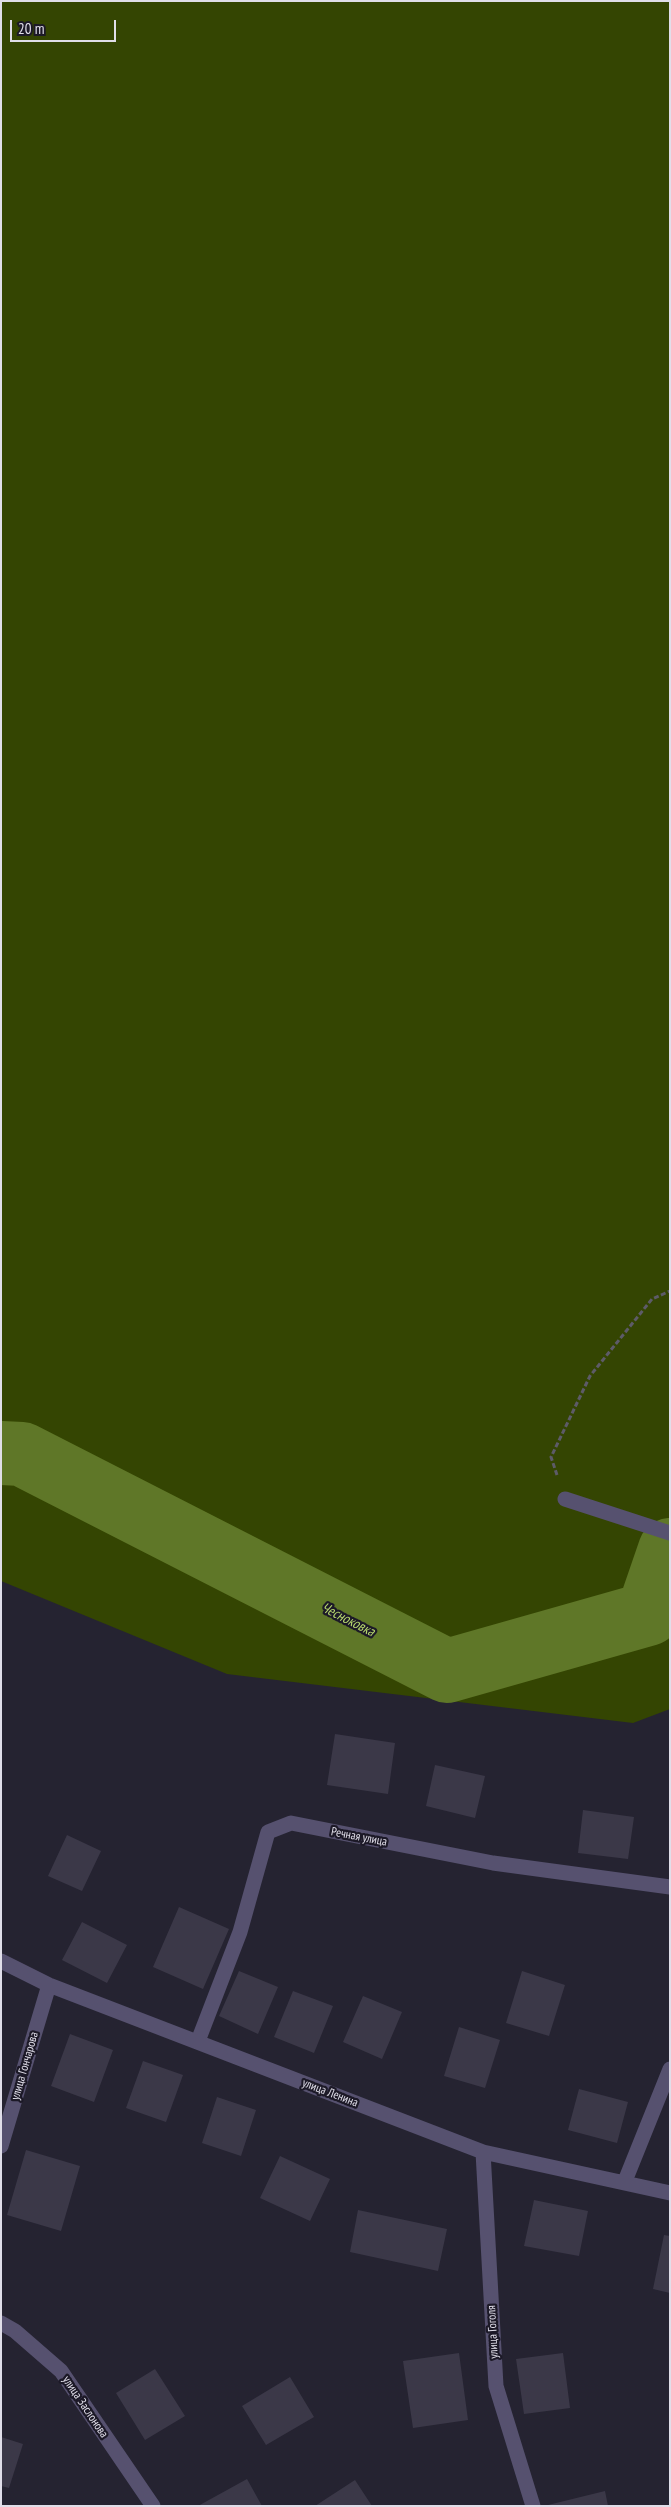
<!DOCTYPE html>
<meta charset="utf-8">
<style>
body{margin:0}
#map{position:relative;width:671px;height:2507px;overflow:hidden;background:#252331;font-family:"PT Sans Narrow",sans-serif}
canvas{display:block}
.frame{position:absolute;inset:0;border:2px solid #e0dee9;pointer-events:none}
.scale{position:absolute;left:10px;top:20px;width:106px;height:22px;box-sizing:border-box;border:2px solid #e0dee9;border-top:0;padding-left:6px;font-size:15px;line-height:18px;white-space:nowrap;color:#e0dee9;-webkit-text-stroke:4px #1c1927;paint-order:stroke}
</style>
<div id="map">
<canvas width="671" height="2507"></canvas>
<div class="frame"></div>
<div class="scale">20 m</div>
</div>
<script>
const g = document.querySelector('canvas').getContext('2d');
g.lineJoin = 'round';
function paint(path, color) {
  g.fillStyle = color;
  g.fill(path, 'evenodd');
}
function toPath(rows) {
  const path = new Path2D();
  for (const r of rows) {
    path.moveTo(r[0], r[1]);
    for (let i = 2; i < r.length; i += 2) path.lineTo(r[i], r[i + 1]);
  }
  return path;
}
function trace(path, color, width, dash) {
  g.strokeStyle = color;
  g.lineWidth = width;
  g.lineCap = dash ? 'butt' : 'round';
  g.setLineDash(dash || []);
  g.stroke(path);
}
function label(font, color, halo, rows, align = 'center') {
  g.font = font + ' "PT Sans Narrow",sans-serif';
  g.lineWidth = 4.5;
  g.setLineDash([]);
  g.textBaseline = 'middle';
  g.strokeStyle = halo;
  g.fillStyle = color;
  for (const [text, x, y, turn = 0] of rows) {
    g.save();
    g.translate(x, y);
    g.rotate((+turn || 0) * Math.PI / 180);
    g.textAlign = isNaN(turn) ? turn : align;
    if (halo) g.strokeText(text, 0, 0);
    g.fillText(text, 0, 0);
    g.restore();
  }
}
const green = toPath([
 [1,1,670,1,670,1709,633,1723,227,1674,1,1581]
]);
const river = toPath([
 [1,1453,22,1454,447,1671,648,1614,670,1550]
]);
const building = toPath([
 [335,1734,395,1743,388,1794,327,1785],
 [435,1765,485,1776,475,1818,426,1806],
 [583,1810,634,1817,628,1859,578,1853],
 [67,1835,101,1851,82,1891,48,1876],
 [179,1907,229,1929,203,1989,153,1967],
 [82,1922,127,1945,107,1983,62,1960],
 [239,1971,278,1987,258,2034,219,2016],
 [522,1971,565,1985,549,2036,506,2023],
 [293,1991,333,2006,314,2053,274,2037],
 [363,1996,402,2012,382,2059,343,2042],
 [459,2027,500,2040,485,2088,444,2076],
 [70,2034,113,2050,94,2102,51,2086],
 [143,2061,183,2075,166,2122,126,2108],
 [579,2089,628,2102,617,2143,568,2130],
 [217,2097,256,2110,241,2156,202,2143],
 [26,2150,80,2166,61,2231,7,2215],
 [280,2156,330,2179,310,2221,260,2198],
 [534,2200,588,2211,579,2256,524,2246],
 [358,2210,447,2229,438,2271,350,2252],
 [664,2235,670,2236,670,2293,653,2289],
 [459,2353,468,2420,413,2428,403,2361],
 [563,2353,570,2408,524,2414,516,2359],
 [155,2369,185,2416,145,2440,116,2393],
 [290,2377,314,2417,266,2445,242,2406],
 [1,2437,23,2444,9,2488,1,2486],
 [247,2479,262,2506,198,2506],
 [355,2480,372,2506,315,2506],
 [605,2491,608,2506,548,2506,548,2505]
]);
const path = toPath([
 [557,1475,551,1457,590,1376,652,1299,670,1291]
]);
const minor = toPath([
 [565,1499,670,1533],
 [1,1961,49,1985,483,2152,670,2193],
 [198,2041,240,1932,268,1832,291,1823,493,1863,670,1887],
 [1,2146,49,1985],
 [483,2152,496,2386,533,2506],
 [625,2181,670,2069],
 [1,2323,15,2331,61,2371,153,2506]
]);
const streetNames = [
 ["Речная улица",359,1837,11],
 ["улица Гончарова",25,2066,-74],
 ["улица Ленина",330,2093,21],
 ["улица Гоголя",493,2332,-93],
 ["улица Заслонова",85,2407,56]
];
const waterNames = [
 ["Чесноковка",348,1620,27]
];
paint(green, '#344502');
trace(river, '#5f7728', 64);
paint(building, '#3b3848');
trace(path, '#5d5b68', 3, [5, 2.5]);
trace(minor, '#56516f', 15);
label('12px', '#e0dee9', '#1c1927', streetNames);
label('italic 14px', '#b7d96f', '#1c1927', waterNames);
</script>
